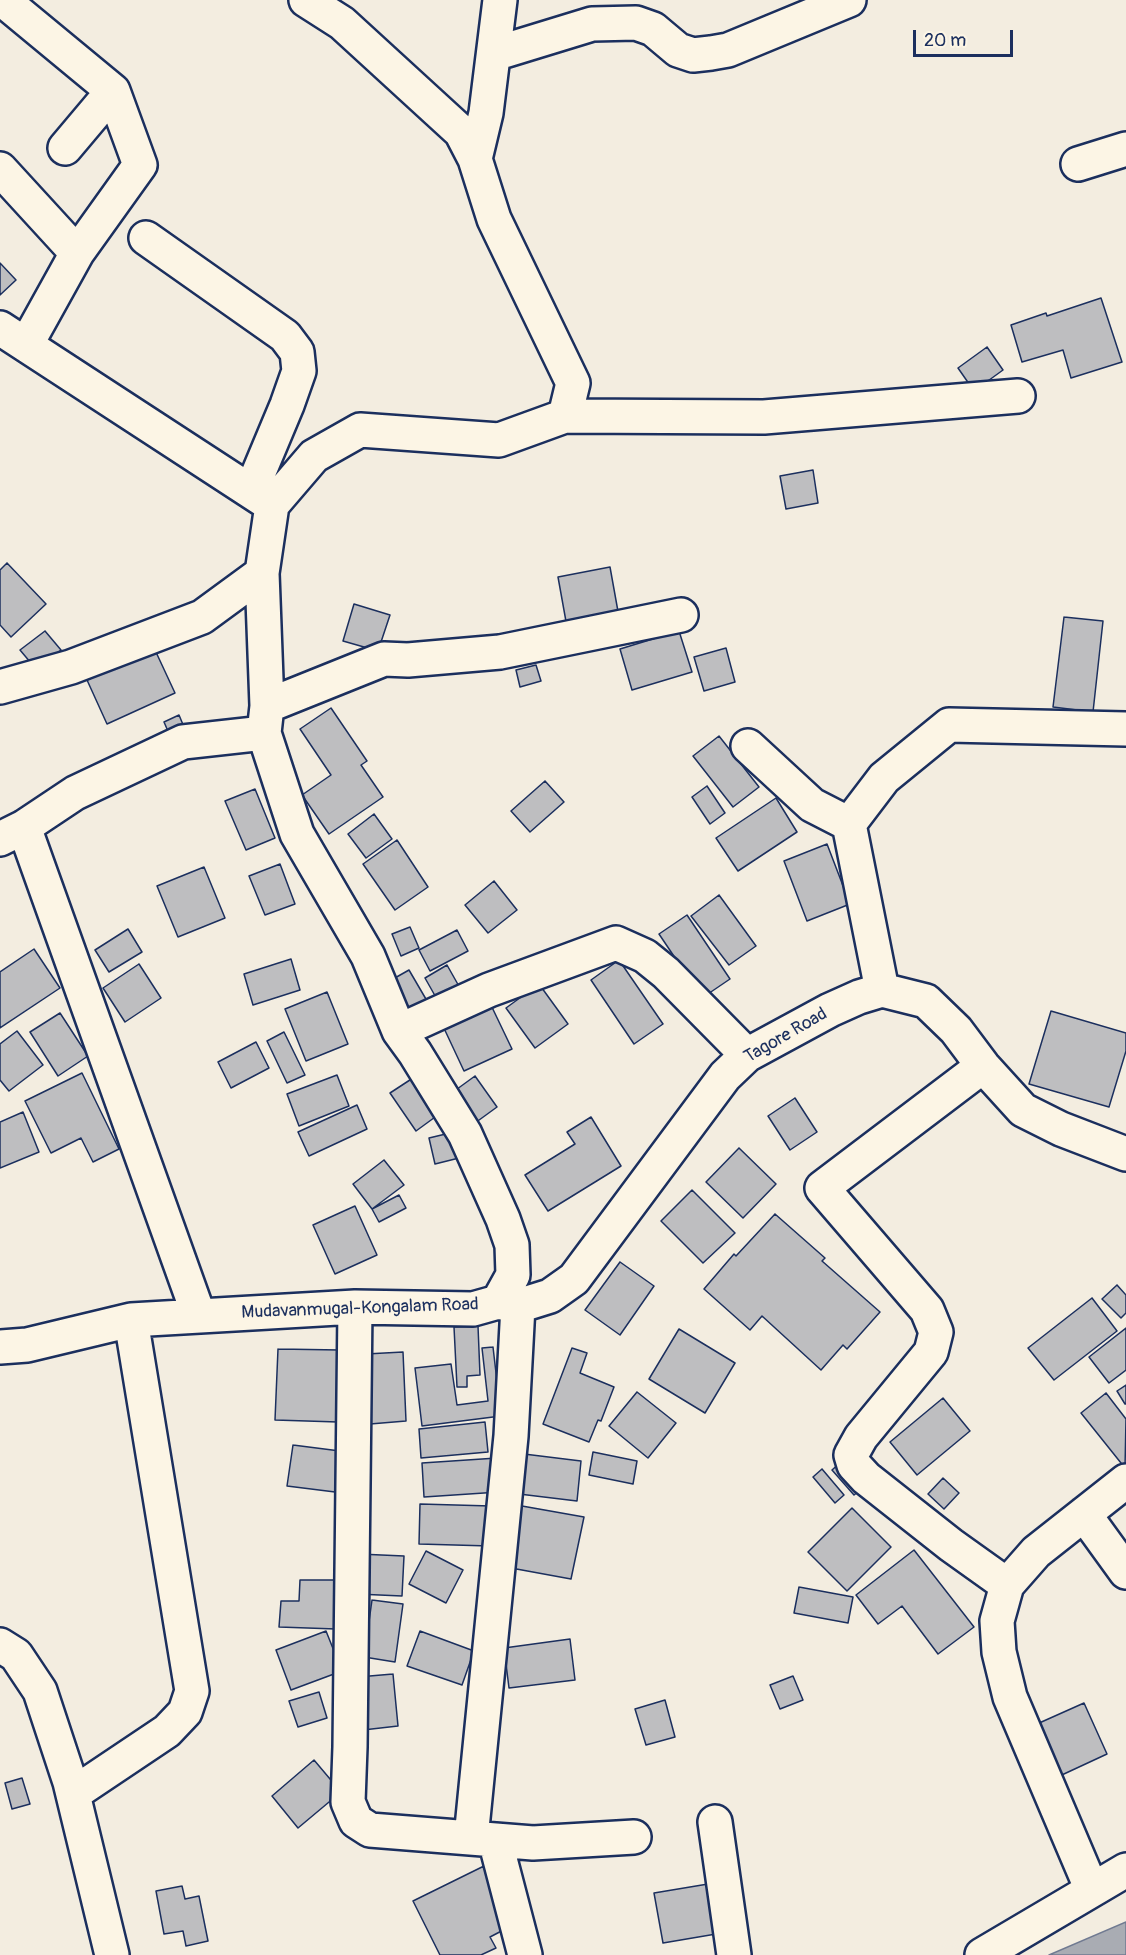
<!DOCTYPE html>
<style>
body{margin:0}
#map{position:relative;width:1126px;height:1955px;overflow:hidden;background:#f3ede0;font-family:Pangolin,sans-serif}
canvas{display:block}
.scale{position:absolute;left:913px;top:30px;width:100px;height:27px;box-sizing:border-box;border:3px solid #1b2f5e;border-top:0;padding-left:8px;font-size:18px;line-height:21px;white-space:nowrap;color:#1b2f5e;-webkit-text-stroke:4px #fcf5e5;paint-order:stroke}
</style>
<div id="map">
<canvas width="1126" height="1955"></canvas>
<div class="scale">20 m</div>
</div>
<script>
const g = document.querySelector('canvas').getContext('2d');
g.lineJoin = 'round';
function paint(path, color) {
  g.fillStyle = color;
  g.fill(path, 'evenodd');
}
function toPath(rows) {
  const path = new Path2D();
  for (const r of rows) {
    path.moveTo(r[0], r[1]);
    for (let i = 2; i < r.length; i += 2) path.lineTo(r[i], r[i + 1]);
  }
  return path;
}
function trace(path, color, width, dash) {
  g.strokeStyle = color;
  g.lineWidth = width;
  g.lineCap = dash ? 'butt' : 'round';
  g.setLineDash(dash || []);
  g.stroke(path);
}
function label(font, color, halo, rows, align = 'center') {
  g.font = font + ' Pangolin,sans-serif';
  g.lineWidth = 4.5;
  g.setLineDash([]);
  g.textBaseline = 'middle';
  g.strokeStyle = halo;
  g.fillStyle = color;
  for (const [text, x, y, turn = 0] of rows) {
    g.save();
    g.translate(x, y);
    g.rotate((+turn || 0) * Math.PI / 180);
    g.textAlign = isNaN(turn) ? turn : align;
    if (halo) g.strokeText(text, 0, 0);
    g.fillText(text, 0, 0);
    g.restore();
  }
}
const water = toPath([
 [1126,1922,1126,1955,1049,1955,1126,1922]
]);
const building = toPath([
 [0,263,16,280,0,295,0,263],
 [1101,298,1122,362,1071,378,1063,350,1022,362,1011,325,1046,313,1047,316,1101,298],
 [987,347,1003,370,974,391,958,368,987,347],
 [813,470,818,503,786,509,780,476,813,470],
 [7,563,46,604,11,637,0,625,0,570,7,563],
 [610,567,619,617,567,627,558,577,610,567],
 [354,604,390,615,378,651,343,641,354,604],
 [1064,617,1103,621,1093,712,1053,707,1064,617],
 [45,631,61,650,36,669,20,650,45,631],
 [679,631,692,672,632,690,620,649,679,631],
 [726,648,735,682,704,691,694,657,726,648],
 [155,650,175,693,107,724,87,680,155,650],
 [536,665,541,681,520,687,516,670,536,665],
 [331,708,367,761,361,765,383,797,329,834,302,795,331,775,300,729,331,708],
 [179,715,189,739,174,745,164,722,179,715],
 [719,736,759,787,733,807,693,756,719,736],
 [545,781,564,802,530,832,511,811,545,781],
 [707,786,725,813,710,824,692,797,707,786],
 [255,789,275,838,246,850,225,801,255,789],
 [776,798,797,832,738,871,716,838,776,798],
 [374,814,392,839,366,858,348,834,374,814],
 [397,840,428,887,395,910,363,864,397,840],
 [827,844,850,904,807,921,784,861,827,844],
 [280,864,295,904,265,915,249,876,280,864],
 [204,867,225,918,178,937,157,886,204,867],
 [494,881,517,910,488,933,465,905,494,881],
 [719,895,756,946,729,965,691,916,719,895],
 [687,915,730,979,702,998,659,934,687,915],
 [410,927,419,948,401,956,392,934,410,927],
 [128,929,142,952,109,972,95,950,128,929],
 [457,930,468,951,430,971,419,950,457,930],
 [34,949,60,988,0,1028,0,972,34,949],
 [291,959,300,990,253,1005,244,974,291,959],
 [619,960,663,1024,634,1044,591,980,619,960],
 [139,964,161,998,125,1022,103,988,139,964],
 [447,965,460,988,438,1001,425,978,447,965],
 [409,970,430,1006,406,1019,386,983,409,970],
 [539,984,568,1024,535,1048,506,1008,539,984],
 [327,992,348,1044,306,1061,285,1009,327,992],
 [489,1001,512,1049,464,1071,442,1024,489,1001],
 [1051,1011,1126,1033,1126,1051,1109,1107,1029,1084,1051,1011],
 [60,1013,88,1056,58,1076,30,1032,60,1013],
 [17,1031,43,1065,9,1091,0,1080,0,1044,17,1031],
 [284,1032,305,1075,287,1083,267,1041,284,1032],
 [256,1042,269,1068,231,1088,218,1062,256,1042],
 [82,1073,119,1149,93,1162,81,1138,51,1153,25,1101,82,1073],
 [337,1075,349,1106,299,1126,287,1094,337,1075],
 [416,1076,442,1112,416,1131,390,1093,416,1076],
 [475,1076,497,1107,475,1123,453,1092,475,1076],
 [795,1098,817,1132,790,1150,768,1116,795,1098],
 [357,1105,367,1129,309,1156,298,1132,357,1105],
 [23,1112,39,1152,0,1168,0,1122,23,1112],
 [591,1117,621,1166,548,1211,525,1175,575,1144,567,1132,591,1117],
 [454,1132,459,1158,435,1164,429,1138,454,1132],
 [739,1148,776,1184,743,1218,706,1182,739,1148],
 [384,1160,404,1185,372,1209,353,1184,384,1160],
 [692,1190,735,1233,703,1263,661,1221,692,1190],
 [399,1195,406,1208,379,1222,372,1209,399,1195],
 [355,1206,377,1255,335,1274,313,1225,355,1206],
 [775,1214,825,1258,822,1261,880,1312,847,1349,843,1345,821,1370,762,1316,750,1330,704,1289,734,1254,736,1256,775,1214],
 [620,1262,654,1286,620,1335,585,1310,620,1262],
 [1117,1285,1126,1295,1126,1313,1121,1318,1102,1299,1117,1285],
 [1092,1298,1117,1331,1054,1380,1028,1348,1092,1298],
 [478,1326,480,1375,467,1376,467,1387,457,1387,454,1327,478,1326],
 [1126,1328,1126,1370,1109,1383,1089,1357,1126,1328],
 [679,1329,735,1363,705,1413,649,1379,679,1329],
 [493,1347,501,1416,422,1426,415,1368,451,1364,457,1405,488,1401,482,1348,493,1347],
 [572,1348,587,1353,580,1373,614,1387,601,1421,598,1420,589,1442,543,1424,572,1348],
 [278,1349,340,1350,338,1422,275,1420,278,1349],
 [403,1352,406,1421,370,1424,366,1354,403,1352],
 [1126,1385,1126,1404,1125,1404,1117,1391,1126,1385],
 [637,1392,676,1423,648,1458,609,1426,637,1392],
 [1106,1393,1126,1419,1125,1468,1081,1413,1106,1393],
 [943,1398,970,1431,917,1475,890,1442,943,1398],
 [485,1422,488,1452,421,1458,419,1429,485,1422],
 [293,1445,340,1451,335,1492,287,1486,293,1445],
 [593,1452,637,1461,633,1484,589,1475,593,1452],
 [524,1454,581,1461,577,1501,519,1494,524,1454],
 [497,1458,499,1492,424,1497,422,1463,497,1458],
 [841,1462,863,1488,854,1495,832,1470,841,1462],
 [822,1469,844,1495,835,1503,813,1477,822,1469],
 [943,1478,959,1493,944,1509,928,1494,943,1478],
 [420,1504,491,1506,490,1546,419,1544,420,1504],
 [522,1506,584,1517,571,1579,511,1568,522,1506],
 [852,1508,891,1547,847,1591,808,1552,852,1508],
 [914,1550,974,1627,938,1654,902,1606,878,1624,856,1595,914,1550],
 [426,1551,463,1570,446,1603,409,1584,426,1551],
 [359,1554,404,1556,402,1596,357,1594,359,1554],
 [300,1580,337,1580,336,1629,279,1627,281,1601,299,1601,300,1580],
 [799,1587,853,1597,848,1623,794,1613,799,1587],
 [372,1600,403,1604,395,1662,364,1657,372,1600],
 [326,1631,342,1671,291,1690,276,1650,326,1631],
 [420,1631,474,1651,462,1685,407,1666,420,1631],
 [570,1639,575,1680,509,1688,504,1648,570,1639],
 [393,1674,398,1726,363,1730,358,1677,393,1674],
 [793,1676,803,1700,780,1709,770,1685,793,1676],
 [319,1692,327,1718,298,1727,289,1701,319,1692],
 [665,1700,675,1737,646,1745,635,1709,665,1700],
 [1084,1703,1107,1754,1051,1780,1028,1728,1084,1703],
 [314,1760,341,1792,298,1828,272,1796,314,1760],
 [22,1778,30,1804,12,1809,5,1783,22,1778],
 [484,1866,513,1925,490,1937,496,1948,481,1955,440,1955,413,1901,484,1866],
 [714,1883,722,1933,663,1943,654,1893,714,1883],
 [182,1886,185,1899,199,1896,208,1941,186,1946,183,1931,164,1934,156,1891,182,1886]
]);
const minor = toPath([
 [3,0,113,91,65,148],
 [306,0,342,23,461,132,475,159],
 [500,0,486,113,475,159,494,219,573,383,565,416],
 [494,54,592,24,636,23,653,29,678,50,693,55,711,53,728,50,849,0],
 [1078,164,1126,149],
 [0,169,77,253],
 [146,238,285,336,297,352,299,371,287,405,251,491],
 [0,328,270,504],
 [26,345,77,253,140,165,113,91],
 [0,687,71,667,202,617,262,573],
 [267,706,384,659,408,660,500,652,681,615],
 [748,746,812,805,849,824],
 [24,827,199,1316],
 [0,839,24,827,75,793,183,742,264,733],
 [882,990,849,824,884,778,949,725,1126,729],
 [399,1031,489,990,616,943,645,956,666,973,747,1055],
 [983,1066,822,1188,927,1310,936,1332,931,1352,861,1437,851,1455,854,1465,866,1478,951,1545,1007,1585],
 [498,1302,518,1306,550,1296,574,1279,725,1076,747,1055,830,1010,859,997,882,990,926,1001,956,1030,983,1066,1023,1110,1061,1129,1126,1154],
 [355,1307,350,1747,348,1802,356,1821,370,1830,533,1843,634,1837],
 [0,1347,27,1345,131,1320,355,1307,473,1309,498,1302,513,1275,512,1245,503,1219,465,1134,415,1053,399,1031,368,956,297,834,264,733,267,706,262,573,272,505,314,456,360,430,499,440,565,416,764,417,1018,396],
 [1084,1514,1126,1572],
 [0,1645,16,1655,40,1691,70,1782,112,1955],
 [73,1794,167,1731,185,1712,192,1691,131,1320],
 [715,1822,734,1955],
 [471,1838,511,1436,518,1306],
 [495,1840,525,1955],
 [1092,1890,1010,1697,999,1652,997,1621,1007,1585,1036,1552,1126,1481],
 [982,1955,1126,1870]
]);
const streetNames = [
 ["Tagore Road",786,1036,-30],
 ["Mudavanmugal-Kongalam Road",360,1309,-2]
];
paint(water, '#a9acb3');
trace(water, '#707a91', 1.5);
paint(building, '#bebec0');
trace(building, '#1b2f5e', 1.5);
trace(minor, '#1b2f5e', 38);
trace(minor, '#fcf5e5', 33);
label('18px', '#1b2f5e', '#fcf5e5', streetNames);
</script>
